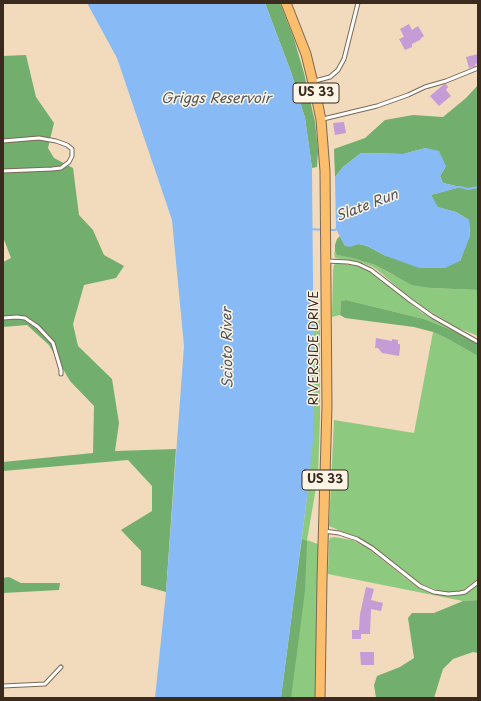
<!DOCTYPE html>
<style>
body{margin:0}
#map{position:relative;width:481px;height:701px;overflow:hidden;background:#f1dbbc;font-family:"Playpen Sans",sans-serif}
canvas{display:block}
.frame{position:absolute;inset:0;border:4px solid #3b2a1e;pointer-events:none}
</style>
<div id="map">
<canvas width="481" height="701"></canvas>
<div class="frame"></div>
</div>
<script>
const g = document.querySelector('canvas').getContext('2d');
g.lineJoin = 'round';
function paint(path, color) {
  g.fillStyle = color;
  g.fill(path, 'evenodd');
}
function toPath(rows) {
  const path = new Path2D();
  for (const r of rows) {
    path.moveTo(r[0], r[1]);
    for (let i = 2; i < r.length; i += 2) path.lineTo(r[i], r[i + 1]);
  }
  return path;
}
function trace(path, color, width, dash) {
  g.strokeStyle = color;
  g.lineWidth = width;
  g.lineCap = dash ? 'butt' : 'round';
  g.setLineDash(dash || []);
  g.stroke(path);
}
function label(font, color, halo, rows, align = 'center') {
  g.font = font + ' "Playpen Sans",sans-serif';
  g.lineWidth = 3;
  g.setLineDash([]);
  g.textBaseline = 'middle';
  g.strokeStyle = halo;
  g.fillStyle = color;
  for (const [text, x, y, turn = 0] of rows) {
    g.save();
    g.translate(x, y);
    g.rotate((+turn || 0) * Math.PI / 180);
    g.textAlign = isNaN(turn) ? turn : align;
    if (halo) g.strokeText(text, 0, 0);
    g.fillText(text, 0, 0);
    g.restore();
  }
}
const green = toPath([
 [334,252,338,255,352,258,375,265,393,275,431,288,478,290,478,336,458,328,426,309,403,292,381,273,373,267,359,262,335,258],
 [337,263,358,266,367,269,375,275,421,312,459,334,424,319,346,300,341,301,340,315,332,317,333,270,334,265],
 [317,315,320,319,320,418,318,476,307,540,323,546,320,698,281,698,307,497,314,401,313,317],
 [433,332,446,338,478,356,478,579,462,591,454,592,442,592,421,584,364,541,329,526,334,420,414,433],
 [334,537,352,540,368,548,404,577,416,586,426,591,443,595,462,595,478,584,478,600,463,601,328,574,329,541,330,538]
]);
const forest = toPath([
 [265,3,280,3,294,39,304,73,315,122,318,151,317,167,312,168,305,118,291,72],
 [26,55,36,97,54,123,48,148,54,158,73,168,79,215,93,230,104,255,124,266,116,278,84,285,73,324,78,346,112,379,119,423,115,451,176,449,166,592,141,585,141,551,121,530,152,511,152,486,128,460,3,471,3,462,93,453,94,406,70,381,49,345,27,325,3,327,3,262,11,258,3,237,3,56],
 [478,85,478,290,431,288,412,285,375,265,352,258,337,255,335,252,335,245,337,239,340,236,345,246,359,244,367,246,386,256,460,261,470,235,469,220,456,212,437,207,431,195,460,187,443,183,440,176,446,166,426,148,403,154,361,153,343,167,335,177,334,149,365,138,385,120,413,115,443,117,466,98],
 [346,300,424,319,478,341,478,356,446,338,433,332,414,327,345,318,340,315,341,301],
 [302,539,307,541,305,591,291,698,281,698],
 [9,577,21,583,60,583,59,590,3,593,3,578],
 [478,600,478,653,473,652,453,659,443,669,434,698,376,698,374,685,377,676,400,667,414,658,408,618,412,613,434,613,463,601]
]);
const water = toPath([
 [87,3,265,3,291,72,305,118,312,168,314,401,313,441,307,497,281,698,155,698,166,592,184,346,172,220,117,58],
 [426,148,439,151,446,166,440,176,443,183,461,187,431,195,438,207,456,212,469,220,470,236,460,261,445,268,419,268,386,256,367,246,359,244,350,247,345,246,336,229,335,177,343,167,361,153,403,154]
]);
const stream = toPath([
 [460,187,468,189,478,187],
 [311,229,323,230],
 [327,230,335,230,338,228]
]);
const building = toPath([
 [409,24,412,30,418,26,424,36,421,38,420,40,412,44,412,47,405,50,399,39,404,37,400,29],
 [478,54,478,63,475,64,476,66,469,68,466,57],
 [446,84,448,87,446,90,451,96,439,106,430,96,443,85],
 [344,122,346,133,335,135,333,123],
 [376,338,392,341,392,339,398,340,398,344,400,344,400,348,399,356,382,353,378,348,375,348],
 [366,587,374,589,371,600,383,603,381,611,371,609,370,634,361,634,361,639,352,639,352,630,359,630,360,614],
 [360,652,374,652,374,665,361,665]
]);
const lane = toPath([
 [315,81,330,77,338,70,344,59,358,3],
 [323,119,377,106,408,95,425,87,446,81,478,68],
 [3,141,39,138,56,141,67,145,72,149,72,156,69,162,61,168,52,169,3,171],
 [326,261,348,262,358,264,371,270,411,301,432,316,478,342],
 [3,318,17,317,25,318,38,327,53,343,61,370,61,374],
 [324,531,339,533,357,539,372,548,420,586,434,592,448,594,460,593,465,592,478,582],
 [3,686,45,684,61,667]
]);
const primary = toPath([
 [286,3,306,54,316,95,321,120,325,171,327,406,322,580,320,698]
]);
const shields = [
 [316,93,46],
 [325,480,46]
];
const shieldNames = [
 ["US 33",316,93],
 ["US 33",325,480]
];
const streetNames = [
 ["RIVERSIDE DRIVE",314,348,-90]
];
const waterNames = [
 ["Griggs Reservoir",216,99],
 ["Slate Run",367,206,-21],
 ["Scioto River",228,348,-91]
];
paint(green, '#8dca80');
paint(forest, '#72ae6e');
paint(water, '#88baf5');
trace(stream, '#88baf5', 2);
paint(building, '#c59cd6');
trace(lane, '#7b6855', 5);
trace(primary, '#7b6855', 11);
trace(lane, '#fff', 3);
trace(primary, '#fabe6d', 9);
for (const [x, y, w] of shields) {
  const box = new Path2D();
  box.roundRect(x - w / 2, y - 10, w, 20, 3);
  g.fillStyle = '#fcf5e5';
  g.fill(box);
  trace(box, '#3b2a1e', 1);
}
label('bold 12px', '#3b2a1e', null, shieldNames);
label('13px', '#3b2a1e', '#fcf5e5', streetNames);
label('italic 14px', '#52555e', '#fcf5e5', waterNames);
</script>
